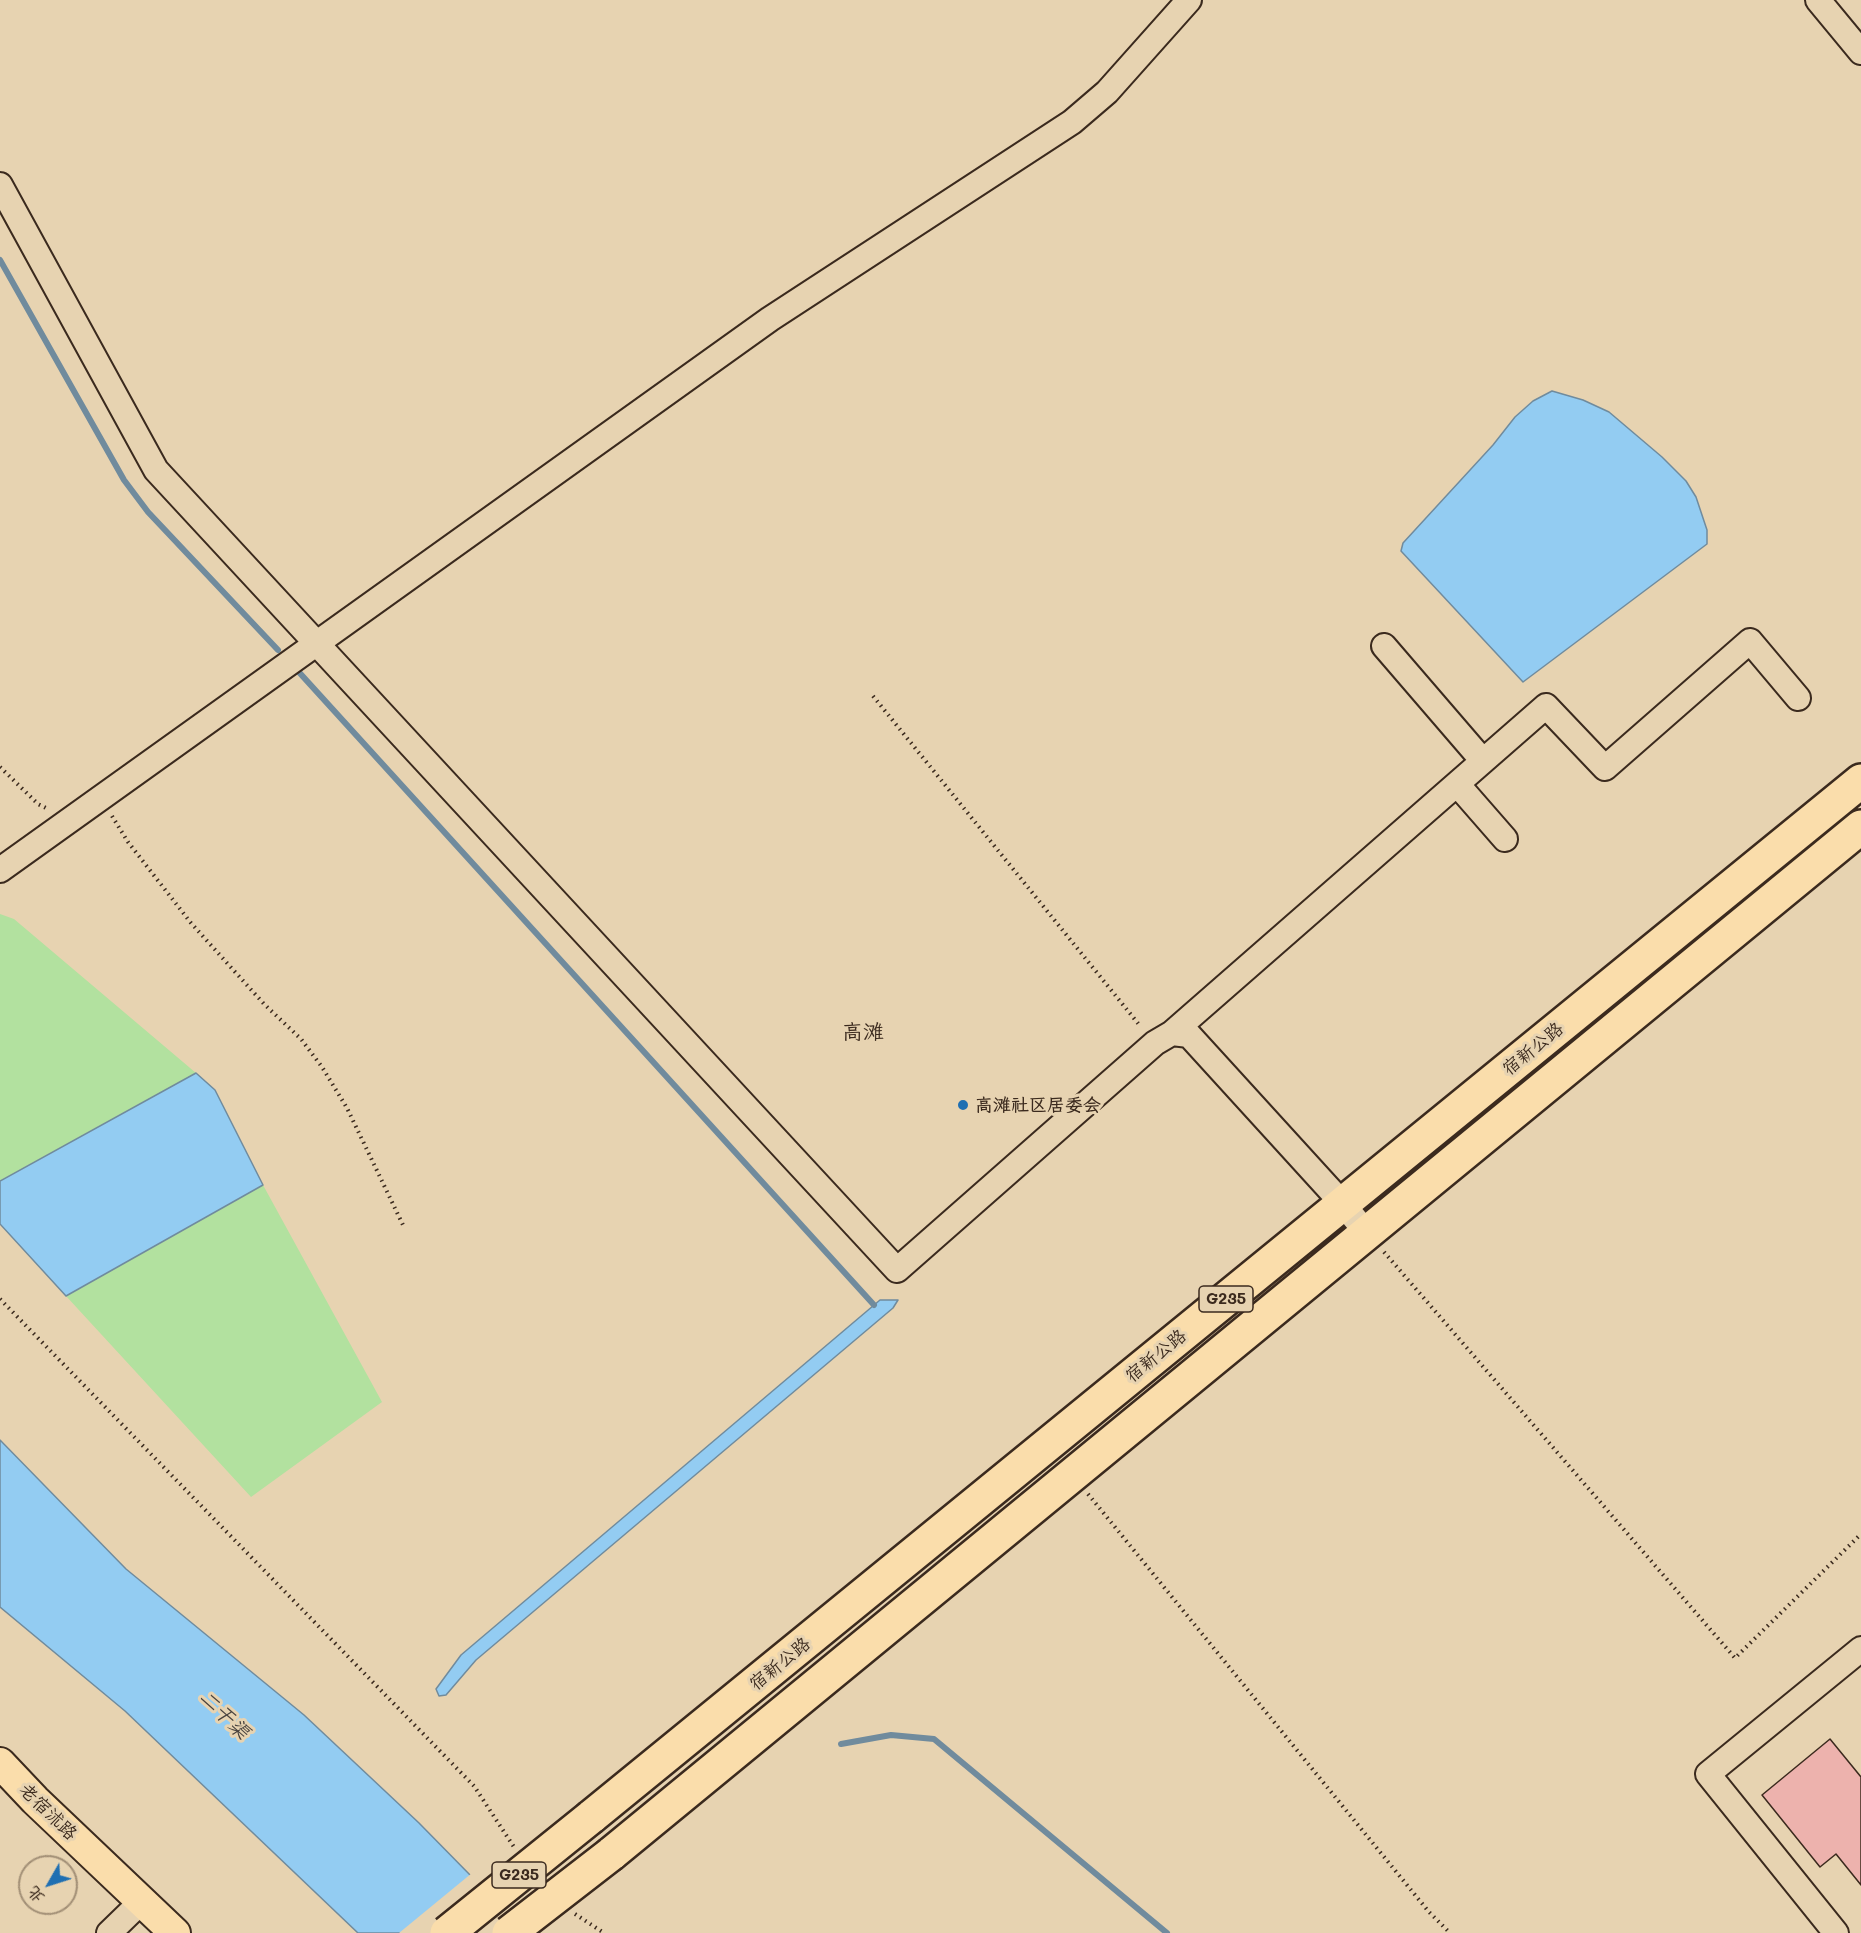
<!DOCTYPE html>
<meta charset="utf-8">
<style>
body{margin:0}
#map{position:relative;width:1861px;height:1933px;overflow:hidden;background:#e7d3b1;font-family:Mali,"LXGW WenKai TC",sans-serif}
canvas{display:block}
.north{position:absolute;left:18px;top:1855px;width:60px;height:60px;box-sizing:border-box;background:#e7d3b1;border:2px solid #a28f76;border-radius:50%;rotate:231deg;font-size:16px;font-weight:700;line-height:24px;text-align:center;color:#3b2a1e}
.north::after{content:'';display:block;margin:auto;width:21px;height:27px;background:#1f6fb2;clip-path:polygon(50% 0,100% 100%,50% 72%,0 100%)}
</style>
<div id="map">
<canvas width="1861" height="1933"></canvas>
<div class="north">北</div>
</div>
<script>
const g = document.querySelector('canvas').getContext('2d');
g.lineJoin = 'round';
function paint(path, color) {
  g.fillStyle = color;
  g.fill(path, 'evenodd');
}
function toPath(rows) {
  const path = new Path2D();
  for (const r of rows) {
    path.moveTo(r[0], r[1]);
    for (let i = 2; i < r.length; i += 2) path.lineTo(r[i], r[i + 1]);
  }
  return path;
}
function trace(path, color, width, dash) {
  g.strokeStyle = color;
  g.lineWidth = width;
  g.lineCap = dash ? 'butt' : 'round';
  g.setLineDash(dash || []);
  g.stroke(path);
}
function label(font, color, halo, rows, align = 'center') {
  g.font = font + ' Mali,"LXGW WenKai TC",sans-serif';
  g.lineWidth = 6;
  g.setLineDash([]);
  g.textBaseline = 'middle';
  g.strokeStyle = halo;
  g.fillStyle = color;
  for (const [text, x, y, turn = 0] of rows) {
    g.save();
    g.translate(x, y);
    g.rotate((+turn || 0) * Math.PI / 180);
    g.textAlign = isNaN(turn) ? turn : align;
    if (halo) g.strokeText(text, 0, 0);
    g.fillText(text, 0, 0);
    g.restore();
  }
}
const green = toPath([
 [0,914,14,919,196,1073,0,1181],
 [263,1185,382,1402,251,1497,66,1296]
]);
const water = toPath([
 [1552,391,1583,400,1609,412,1662,457,1686,481,1696,497,1707,530,1707,544,1523,682,1401,551,1403,543,1493,445,1515,417,1533,401,1552,391],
 [196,1073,215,1090,263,1185,66,1296,0,1224,0,1181,196,1073],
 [880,1300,898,1300,893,1308,476,1660,446,1695,439,1696,436,1689,461,1655,880,1300],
 [0,1440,126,1569,304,1715,419,1823,527,1933,358,1933,125,1711,0,1607,0,1440]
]);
const pier = toPath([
 [472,1873,527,1929,523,1933,399,1933]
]);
const stream = toPath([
 [0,260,124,480,148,512,278,650],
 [297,670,874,1305],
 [841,1744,891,1735,934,1739,1167,1933]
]);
const building = toPath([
 [1830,1739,1861,1777,1861,1885,1836,1854,1820,1867,1762,1795,1830,1739]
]);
const path = toPath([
 [873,696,1141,1027],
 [0,767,38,804,48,809],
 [112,816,128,842,191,923,264,1004,301,1039,322,1067,347,1108,403,1225],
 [1384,1252,1735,1658,1861,1534],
 [0,1299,474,1786,514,1847],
 [1088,1494,1429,1912,1450,1933],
 [575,1914,604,1933]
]);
const minor = toPath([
 [1818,0,1861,52],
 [0,185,156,470,897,1270,1155,1043,1172,1033,1189,1035,1343,1204,1365,1231],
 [1384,646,1483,761],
 [1457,784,1505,839],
 [0,870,770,319,1072,122,1107,92,1189,0],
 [1172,1033,1546,706,1605,768,1750,641,1798,698],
 [109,1933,142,1901],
 [1836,1933,1708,1774,1861,1649]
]);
const major = toPath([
 [0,1763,35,1800,175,1933]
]);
const highway = toPath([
 [591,1817,1861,781],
 [611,1854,1861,827]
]);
const highwayBridge = toPath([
 [447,1933,591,1817],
 [509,1933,611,1854]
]);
const markers = [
 [963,1105,6,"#1f6fb2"]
];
const shields = [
 [1226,1299,54],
 [519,1875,54]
];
const shieldNames = [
 ["G235",1226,1299],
 ["G235",519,1875]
];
const streetNames = [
 ["宿新公路",1533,1049,-39],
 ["宿新公路",1156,1356,-39],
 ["宿新公路",780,1664,-39],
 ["老宿沭路",48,1812,44]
];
const poiNames = [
 ["高滩社区居委会",975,1105]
];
const waterNames = [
 ["二干渠",224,1715,44]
];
const quarterNames = [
 ["高滩",863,1033]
];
paint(green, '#b2e19f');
paint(water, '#93ccf2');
trace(water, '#708b9d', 1.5);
paint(pier, '#e7d3b1');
trace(stream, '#708b9d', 6);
paint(building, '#edb2ad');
trace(building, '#3b2a1e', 1.5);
trace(minor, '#3b2a1e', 28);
trace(major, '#3b2a1e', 34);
trace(highway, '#3b2a1e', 38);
trace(path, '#3b2a1e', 4, [1.5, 4.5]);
trace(minor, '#e7d3b1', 24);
trace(major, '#faddab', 30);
trace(highway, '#faddab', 33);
trace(highwayBridge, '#3b2a1e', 38, []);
trace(highwayBridge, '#faddab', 33);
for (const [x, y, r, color] of markers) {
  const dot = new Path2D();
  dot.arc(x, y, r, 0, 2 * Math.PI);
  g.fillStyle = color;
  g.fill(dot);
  trace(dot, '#e7d3b1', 2);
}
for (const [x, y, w] of shields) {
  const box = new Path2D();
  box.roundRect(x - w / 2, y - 13, w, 26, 4.5);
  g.fillStyle = '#e7d3b1';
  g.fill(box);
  trace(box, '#3b2a1e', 1.5);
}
label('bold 16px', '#3b2a1e', null, shieldNames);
label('18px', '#3b2a1e', '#e7d3b1', streetNames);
label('bold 18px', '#3b2a1e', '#e7d3b1', poiNames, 'left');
label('italic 20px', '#48423e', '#e7d3b1', waterNames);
label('21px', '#3b2a1e', '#e7d3b1', quarterNames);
</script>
